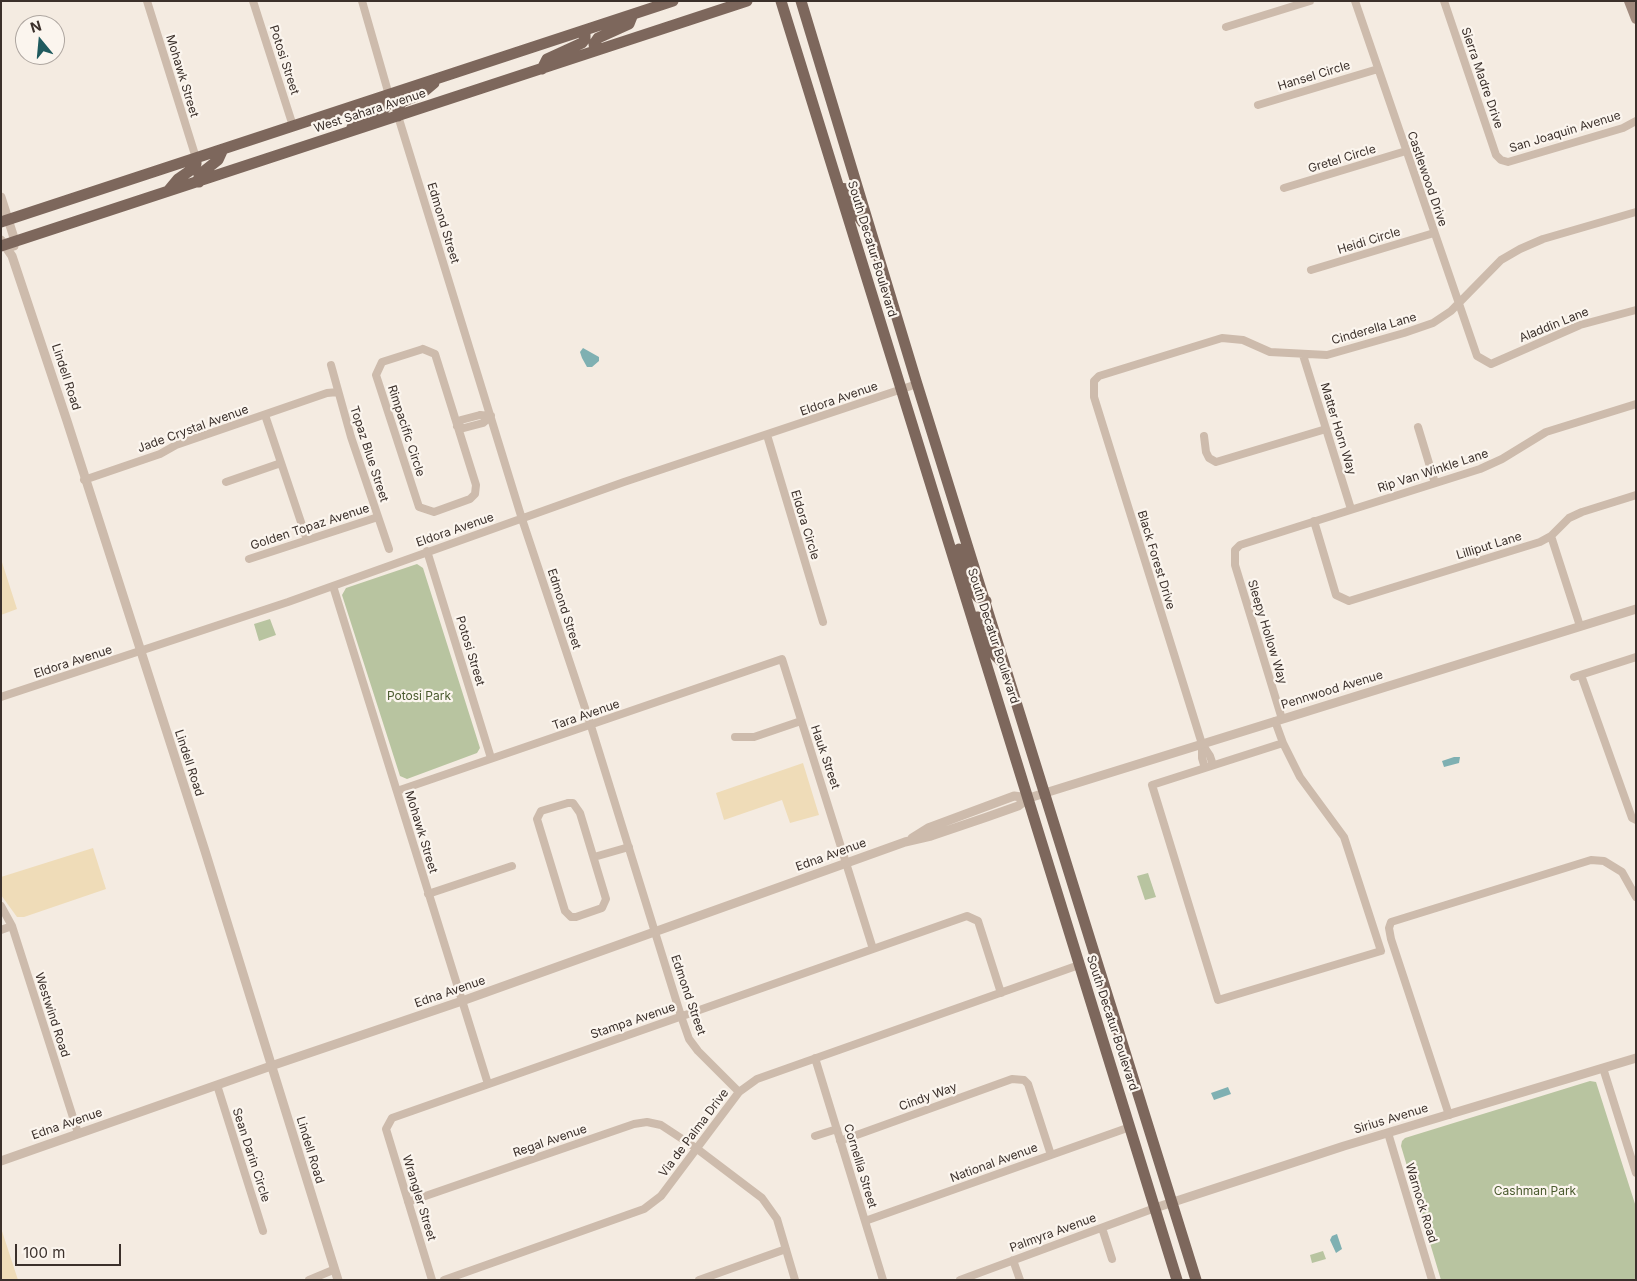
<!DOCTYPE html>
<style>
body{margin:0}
#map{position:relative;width:1637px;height:1281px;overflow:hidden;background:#f4ebe1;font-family:Inter,sans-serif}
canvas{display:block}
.frame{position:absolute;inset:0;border:2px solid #3b302b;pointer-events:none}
.north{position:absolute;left:15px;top:15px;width:50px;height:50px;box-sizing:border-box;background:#fbf5ee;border:1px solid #aea6a0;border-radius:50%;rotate:343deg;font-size:14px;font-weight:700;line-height:20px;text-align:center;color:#3b302b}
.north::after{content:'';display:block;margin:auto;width:18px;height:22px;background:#1f5a5e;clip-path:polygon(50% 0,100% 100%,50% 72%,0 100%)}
.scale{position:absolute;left:15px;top:1244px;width:106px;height:22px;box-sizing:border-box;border:2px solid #3b302b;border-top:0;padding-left:6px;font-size:15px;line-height:18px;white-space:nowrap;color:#3b302b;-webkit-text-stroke:4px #fbf5ee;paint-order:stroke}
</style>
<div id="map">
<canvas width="1637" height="1281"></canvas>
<div class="frame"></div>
<div class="north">N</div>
<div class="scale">100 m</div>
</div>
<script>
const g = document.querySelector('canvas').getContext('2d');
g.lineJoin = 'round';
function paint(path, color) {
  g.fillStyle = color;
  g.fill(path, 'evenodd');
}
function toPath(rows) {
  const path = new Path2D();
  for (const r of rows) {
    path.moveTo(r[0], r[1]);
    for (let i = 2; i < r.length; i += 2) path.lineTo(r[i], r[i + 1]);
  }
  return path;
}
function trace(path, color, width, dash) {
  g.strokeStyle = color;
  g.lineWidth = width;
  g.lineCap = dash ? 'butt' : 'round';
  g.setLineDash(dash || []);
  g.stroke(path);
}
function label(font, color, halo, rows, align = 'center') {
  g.font = font + ' Inter,sans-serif';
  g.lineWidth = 4.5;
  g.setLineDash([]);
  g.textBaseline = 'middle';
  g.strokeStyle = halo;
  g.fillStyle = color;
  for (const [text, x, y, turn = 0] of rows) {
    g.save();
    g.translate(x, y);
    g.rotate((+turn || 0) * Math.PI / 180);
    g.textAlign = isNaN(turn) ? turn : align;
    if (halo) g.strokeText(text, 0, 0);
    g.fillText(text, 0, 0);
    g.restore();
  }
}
const green = toPath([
 [417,564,423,568,480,748,477,753,407,779,400,776,342,595,346,588],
 [270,619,276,635,259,641,254,624],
 [1148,873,1156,897,1145,900,1137,876],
 [1590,1081,1596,1082,1636,1207,1636,1280,1441,1280,1401,1146,1402,1141,1405,1138],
 [1323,1251,1326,1259,1312,1263,1310,1255]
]);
const sand = toPath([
 [1,559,17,609,1,615],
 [803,763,819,815,790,823,782,800,724,820,716,793],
 [93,848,106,889,24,917,17,917,1,895,1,877],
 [1,1228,18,1280,1,1280]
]);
const water = toPath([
 [583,348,599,357,599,361,592,367,587,367,582,358,580,352],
 [1454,757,1460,757,1459,763,1444,767,1442,761],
 [1228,1087,1231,1094,1214,1100,1211,1093],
 [1337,1234,1342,1249,1336,1253,1330,1240,1332,1236]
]);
const minor = toPath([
 [147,1,196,158],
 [253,1,293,126],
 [362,1,389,95],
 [1355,1,1477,356,1491,364,1580,325,1636,310],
 [1444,1,1496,155,1501,160,1508,162,1623,128,1636,121],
 [1226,27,1310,1],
 [1258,105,1378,69],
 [398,116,522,519,591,726,681,1016,689,1039,698,1051,739,1092],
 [1284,188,1406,151],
 [1311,270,1434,233],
 [423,349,435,354,476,485,475,494,470,499,434,512,419,507,376,375,382,362,423,349],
 [1303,355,1351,509],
 [331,365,351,437,389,549],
 [265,415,307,540],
 [480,415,491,416,483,423,464,428,457,426,461,420,480,415],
 [1418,427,1435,483],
 [767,435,823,622],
 [1204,436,1206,452,1209,458,1216,462,1326,429],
 [84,480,160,454,176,445,327,393,338,392],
 [226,482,281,463],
 [1314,521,1336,595,1349,601,1540,542,1551,536,1569,518,1582,512,1636,495],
 [1551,536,1580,626],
 [427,551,491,758],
 [249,559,378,517],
 [333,586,488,1084],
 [1581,675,1632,818,1636,820],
 [1574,677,1636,657],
 [1,697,288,602,624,482,917,384],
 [1282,719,1235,565,1235,550,1240,545,1480,469,1502,459,1546,432,1636,404],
 [1275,721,1283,743,1152,785,1218,1000,1381,951,1344,837,1300,777,1283,743],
 [735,737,754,737,801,721],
 [1202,744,1210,756,1213,765],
 [1205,768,1202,758,1202,744,1094,397,1094,381,1099,376,1222,338,1243,340,1270,352,1327,355,1404,333,1433,323,1451,311,1501,260,1520,249,1543,239,1636,212],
 [397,791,782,659,873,949],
 [568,803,573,803,580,813,606,899,602,908,576,917,571,917,565,911,537,819,541,811,568,803],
 [594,857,629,847],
 [428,894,512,866],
 [1,906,12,926,78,1133],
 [1,930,12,926],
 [815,1058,883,1280],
 [1603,1068,1636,1173],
 [217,1085,263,1231],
 [1449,1115,1391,939,1389,928,1391,922,1591,860,1604,861,1622,872,1636,897],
 [1388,1133,1432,1280],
 [815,1136,837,1129],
 [840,1141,1012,1079,1024,1080,1028,1084,1051,1155],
 [408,1202,634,1124,647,1122,661,1125,696,1148,762,1198,777,1219,795,1280],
 [865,1221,1130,1127],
 [1102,1228,1112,1259],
 [1013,1260,1020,1280],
 [309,1280,333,1270],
 [432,1280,386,1129,392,1118,967,916,978,921,1001,993],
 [444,1280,644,1209,661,1196,739,1092,757,1079,1079,965],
 [699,1280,786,1249],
 [960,1280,1155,1208]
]);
const tertiary = toPath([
 [1,197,15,241,14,246],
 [1,240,12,256,67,421,205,851,338,1280],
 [912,838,928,828,1014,796,1029,798],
 [1,1161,271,1066,462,1001,905,842,931,836,987,817,1018,806,1029,798,1636,609],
 [1155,1208,1344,1146,1636,1058]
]);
const secondary = toPath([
 [1629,1,1636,19]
]);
const primary = toPath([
 [781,1,1177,1280],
 [801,1,917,384,1196,1280],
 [595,51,594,44,598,38,629,24,633,14],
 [542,69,547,59,582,43,585,39,585,31],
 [398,116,398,107,402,102,421,94,434,83],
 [352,127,367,117,383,111,388,103,389,95],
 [199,182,199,175,218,160,223,149],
 [839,188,847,189,856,213,867,228],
 [168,191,178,179,191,170,196,164,196,158],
 [1,222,673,1],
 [1,246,747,1],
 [959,549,971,589,978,597,986,601],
 [972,618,978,617,981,621,995,655,1002,662]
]);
const streetNames = [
 ["Potosi Street",284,60,72],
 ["Mohawk Street",182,76,73],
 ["Hansel Circle",1314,76,-17],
 ["Sierra Madre Drive",1482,78,71],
 ["West Sahara Avenue",370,111,-18],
 ["San Joaquin Avenue",1565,132,-17],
 ["Gretel Circle",1342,159,-17],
 ["Castlewood Drive",1427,179,71],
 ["Edmond Street",443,223,73],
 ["Heidi Circle",1369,241,-17],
 ["South Decatur Boulevard",872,249,73],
 ["Aladdin Lane",1554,325,-22],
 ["Cinderella Lane",1374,329,-16],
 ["Lindell Road",66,377,72],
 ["Eldora Avenue",839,399,-19],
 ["Jade Crystal Avenue",193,429,-20],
 ["Matter Horn Way",1338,429,73],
 ["Rimpacific Circle",406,431,72],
 ["Topaz Blue Street",369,454,72],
 ["Rip Van Winkle Lane",1433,471,-18],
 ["Eldora Circle",805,525,73],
 ["Golden Topaz Avenue",310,527,-18],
 ["Eldora Avenue",455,530,-19],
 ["Lilliput Lane",1489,546,-17],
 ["Black Forest Drive",1156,560,73],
 ["Edmond Street",564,609,72],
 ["Sleepy Hollow Way",1267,632,73],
 ["South Decatur Boulevard",993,636,72],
 ["Potosi Street",470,651,73],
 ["Eldora Avenue",73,662,-18],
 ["Pennwood Avenue",1332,690,-17],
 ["Tara Avenue",586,715,-19],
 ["Hauk Street",825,757,71],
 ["Lindell Road",189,763,72],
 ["Mohawk Street",421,832,73],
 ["Edna Avenue",831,855,-20],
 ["Edna Avenue",450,992,-19],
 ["Edmond Street",688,995,71],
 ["Westwind Road",52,1015,72],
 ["Stampa Avenue",633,1021,-19],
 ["South Decatur Boulevard",1112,1023,72],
 ["Cindy Way",928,1097,-20],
 ["Sirius Avenue",1391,1119,-17],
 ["Edna Avenue",67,1124,-19],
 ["Via de Palma Drive",694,1133,-53],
 ["Regal Avenue",550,1141,-19],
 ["Lindell Road",310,1150,73],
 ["Sean Darin Circle",251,1155,72],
 ["National Avenue",994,1163,-20],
 ["Cornellia Street",860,1166,73],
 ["Wrangler Street",419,1198,73],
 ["Warnock Road",1421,1203,73],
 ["Palmyra Avenue",1053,1233,-20]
];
const parkNames = [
 ["Potosi Park",419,696],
 ["Cashman Park",1535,1191]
];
paint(green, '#b8c4a0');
paint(sand, '#efdcb8');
paint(water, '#7fb0b2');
trace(minor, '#cdbbac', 8);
trace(tertiary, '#cdbbac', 9);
trace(secondary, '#a18a7d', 10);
trace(primary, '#7d675c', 11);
label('12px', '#3b302b', '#fbf5ee', streetNames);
label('12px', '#4a5a2e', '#fbf5ee', parkNames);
</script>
